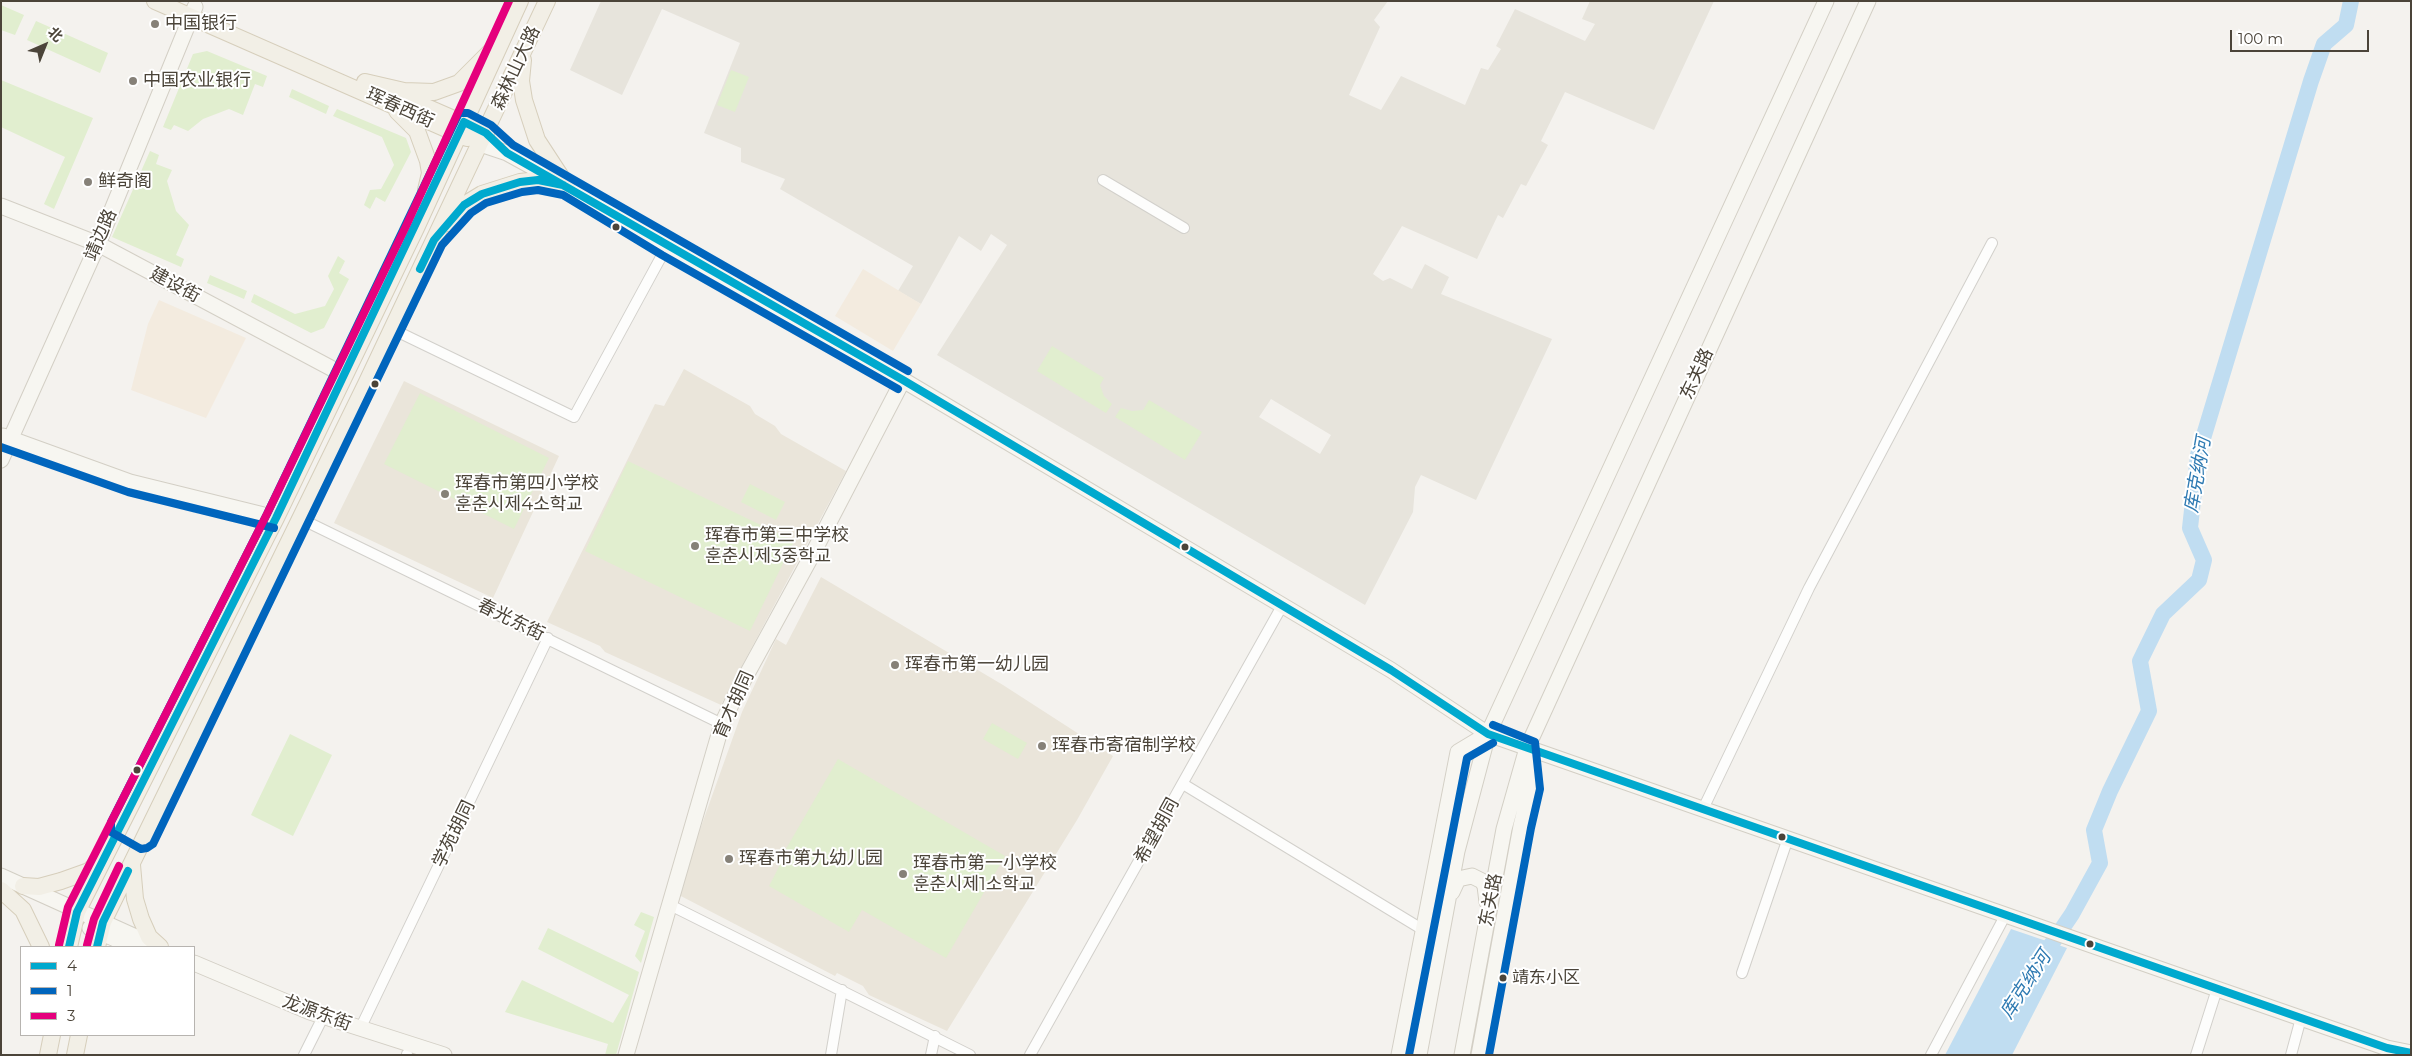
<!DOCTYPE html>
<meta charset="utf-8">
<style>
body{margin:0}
#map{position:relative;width:2412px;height:1056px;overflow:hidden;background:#f4f2ee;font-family:Montserrat,"Noto Sans SC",sans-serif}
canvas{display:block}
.frame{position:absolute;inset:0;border:2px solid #4b4439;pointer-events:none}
.legend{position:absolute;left:20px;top:946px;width:175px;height:90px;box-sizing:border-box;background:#fff;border:1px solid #b7b4b0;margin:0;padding:6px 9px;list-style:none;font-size:15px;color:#4b4439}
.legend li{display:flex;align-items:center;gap:10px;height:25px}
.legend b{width:25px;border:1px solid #b7b4b0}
.north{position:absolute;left:20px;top:20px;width:50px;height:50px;-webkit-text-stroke:4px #fff;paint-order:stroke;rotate:44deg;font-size:14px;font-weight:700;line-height:20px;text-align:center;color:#4b4439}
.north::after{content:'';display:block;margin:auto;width:18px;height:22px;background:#4b4439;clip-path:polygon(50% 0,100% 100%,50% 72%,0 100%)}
.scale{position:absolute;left:2230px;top:30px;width:139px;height:22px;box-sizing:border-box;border:2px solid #4b4439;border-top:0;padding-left:6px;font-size:15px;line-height:18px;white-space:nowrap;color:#4b4439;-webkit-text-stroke:4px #fff;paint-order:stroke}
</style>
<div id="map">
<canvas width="2412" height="1056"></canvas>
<div class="frame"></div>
<ul class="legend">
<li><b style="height:6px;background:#00a9ce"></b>4</li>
<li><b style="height:6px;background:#0065bd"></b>1</li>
<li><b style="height:6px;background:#e5007d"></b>3</li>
</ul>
<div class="north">北</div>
<div class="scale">100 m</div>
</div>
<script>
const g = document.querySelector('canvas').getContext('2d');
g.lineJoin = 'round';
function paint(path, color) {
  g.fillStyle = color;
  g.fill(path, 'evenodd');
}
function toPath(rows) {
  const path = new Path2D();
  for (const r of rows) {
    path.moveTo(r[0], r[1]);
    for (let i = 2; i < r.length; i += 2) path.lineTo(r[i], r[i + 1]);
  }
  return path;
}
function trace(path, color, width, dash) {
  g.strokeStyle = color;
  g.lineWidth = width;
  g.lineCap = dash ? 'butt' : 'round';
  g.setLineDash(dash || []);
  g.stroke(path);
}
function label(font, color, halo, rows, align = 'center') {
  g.font = font + ' Montserrat,"Noto Sans SC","Noto Sans KR",sans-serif';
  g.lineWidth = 4;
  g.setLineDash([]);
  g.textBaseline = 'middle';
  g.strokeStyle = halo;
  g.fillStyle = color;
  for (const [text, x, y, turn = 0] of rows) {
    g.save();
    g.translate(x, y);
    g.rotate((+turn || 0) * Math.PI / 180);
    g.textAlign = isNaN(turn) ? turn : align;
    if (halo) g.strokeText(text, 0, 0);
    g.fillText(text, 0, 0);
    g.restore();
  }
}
const residential = toPath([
 [601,1,1388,1,1374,20,1380,27,1349,95,1381,110,1401,76,1465,105,1481,68,1488,70,1501,49,1496,46,1515,9,1585,41,1595,24,1582,19,1590,1,1714,1,1654,130,1565,92,1541,141,1548,145,1526,186,1521,184,1503,218,1498,215,1477,259,1402,226,1373,274,1383,281,1390,278,1412,289,1425,264,1449,277,1441,294,1552,339,1476,500,1421,475,1415,487,1413,512,1365,605,937,355,1007,245,991,234,981,251,959,236,921,304,898,291,913,266,780,189,785,179,741,162,741,148,704,133,740,43,662,9,622,95,570,70],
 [1271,399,1331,435,1320,454,1259,417]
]);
const commercial = toPath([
 [863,269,921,304,893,351,835,316],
 [159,300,246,338,206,418,131,390,148,324]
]);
const education = toPath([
 [684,369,750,406,755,414,775,426,781,434,846,471,721,705,605,652,600,646,547,622,655,404,664,406],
 [404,381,559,456,493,598,334,523],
 [821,577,1003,685,1113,756,1077,820,947,1031,869,995,863,986,837,973,835,976,677,894,742,712,776,639,786,645]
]);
const green = toPath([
 [1,5,24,15,15,35,1,30],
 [36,21,108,53,100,73,27,40],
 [207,51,267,76,263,87,255,84,243,115,229,109,203,119,188,131,174,125,171,130,163,127,193,54],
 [731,70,749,77,735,112,717,105],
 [1,80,93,118,54,209,44,204,65,157,1,127],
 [292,89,329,106,326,114,289,97],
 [337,109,406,138,411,152,385,202,376,197,370,209,364,205,370,190,381,189,394,165,382,137,333,116],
 [150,151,159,155,156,164,172,170,167,181,176,211,189,225,176,255,184,259,181,267,112,237],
 [338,256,345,261,339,273,349,279,324,328,311,333,251,302,254,294,295,314,325,306,334,289,328,276],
 [210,275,247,291,244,299,207,283],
 [1052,346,1104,378,1100,385,1104,396,1112,404,1106,413,1037,371],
 [420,393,549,458,514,529,384,464],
 [1149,400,1202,432,1185,460,1115,417,1121,408,1132,411,1143,410],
 [628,461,794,541,750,631,585,551],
 [750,484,785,502,776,520,741,502],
 [992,723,1027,743,1018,759,983,739],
 [290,734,332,755,293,836,251,815],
 [838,759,1005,856,946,958,862,910,849,932,769,886,781,863,779,861],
 [641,912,654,917,641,963,635,956,645,931,634,925],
 [548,928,639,972,616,1055,605,1055,608,1044,505,1012,522,980,613,1023,629,995,538,949]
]);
const water = toPath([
 [2011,929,2067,948,2012,1055,1945,1055]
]);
const river = toPath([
 [2040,961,2072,914,2100,863,2094,830,2110,791,2149,711,2140,661,2163,614,2199,580,2204,560,2190,528,2198,455,2311,81,2324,44,2346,25,2351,1]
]);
const street = toPath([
 [1103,180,1184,228],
 [392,329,574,417,667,246],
 [299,518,722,724],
 [1183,784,1425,931,1441,935],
 [1703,809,1809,588,1992,243],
 [670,905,970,1055],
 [1742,973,1788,838],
 [360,1029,548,638],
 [304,1055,323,1017],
 [407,1055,407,1054],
 [831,1055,842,990],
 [931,1055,935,1036],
 [1030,1055,1282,606],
 [1931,1055,2006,914],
 [2196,1055,2217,989],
 [2291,1055,2301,1018]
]);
const secondary = toPath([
 [480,144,507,153,567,186,667,246,903,380,1391,670,1488,734,2217,989,2387,1048,2411,1053],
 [1,206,98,244,344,375],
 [3,436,130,482,276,518],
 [1,460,98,244,195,7],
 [1,876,158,947],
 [1452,892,1458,879,1472,876,1482,881,1485,886,1487,902],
 [90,928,134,947],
 [194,963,310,1012,444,1055],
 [626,1055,722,724,736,694,811,557,903,380],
 [1399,1055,1458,752,1488,734],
 [1419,1055,1457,851,1488,734,1826,1],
 [1462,1055,1504,829,1527,748,1868,1],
 [1479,1055,1521,826,1530,789,1528,759]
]);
const primary = toPath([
 [155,1,467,138],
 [523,60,521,81,524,100,537,140,567,186],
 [365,82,404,91,434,92,459,83,491,51],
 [401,96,486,133],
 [397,111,417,131,428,161,430,173,426,190],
 [449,223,464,205,482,194,520,182,538,180,567,186],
 [132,865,135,899,141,919,149,937,160,947],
 [23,886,39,887,61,881,89,871,101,859],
 [1,890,23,910,41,947],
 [69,947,77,912,276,518,416,228,520,1],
 [97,947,103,922,366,384,547,1],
 [48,1055,52,1035],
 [75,1055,79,1035]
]);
const bus1 = toPath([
 [420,269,434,240,464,205,482,194,520,182,538,180,563,185],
 [69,947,77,912,276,518,464,122,486,133,507,153,903,380,1391,670,1488,734,2387,1048,2411,1053],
 [97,947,103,922,128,871]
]);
const bus2 = toPath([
 [898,389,662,255,563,195,538,190,522,192,486,203,471,213,442,245,153,844,147,848,141,849,111,832,111,822,267,514,459,113,468,113,491,125,513,145,908,371],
 [1,447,128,492,274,528],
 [1409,1055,1467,758,1493,743],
 [1489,1055,1531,828,1540,789,1535,742,1493,725]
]);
const bus3 = toPath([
 [59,945,68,907,267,514,407,224,509,1],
 [87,945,94,919,119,866]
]);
const markers = [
 [155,24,5,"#868178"],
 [133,81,5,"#868178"],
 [88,182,5,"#868178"],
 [616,227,4.5,"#4b4439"],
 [375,384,4.5,"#4b4439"],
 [445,494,5,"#868178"],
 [695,546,5,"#868178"],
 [1185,547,4.5,"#4b4439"],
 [895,665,5,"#868178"],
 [1042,746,5,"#868178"],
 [137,770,4.5,"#4b4439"],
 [1782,837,4.5,"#4b4439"],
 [729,859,5,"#868178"],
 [903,874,5,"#868178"],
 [2090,944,4.5,"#4b4439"],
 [1503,978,4.5,"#4b4439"]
];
const busNames = [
 ["靖东小区",1512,978]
];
const poiNames = [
 ["中国银行",165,24],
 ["中国农业银行",143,81],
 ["鲜奇阁",98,182],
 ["珲春市第四小学校",455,484],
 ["훈춘시제4소학교",455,505],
 ["珲春市第三中学校",705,536],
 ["훈춘시제3중학교",705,557],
 ["珲春市第一幼儿园",905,665],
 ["珲春市寄宿制学校",1052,746],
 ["珲春市第九幼儿园",739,859],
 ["珲春市第一小学校",913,864],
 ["훈춘시제1소학교",913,885]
];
const streetNames = [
 ["森林山大路",516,68,-65],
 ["珲春西街",400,108,24],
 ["靖边路",101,235,-67],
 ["建设街",175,285,28],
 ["东关路",1697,374,-65],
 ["春光东街",511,620,26],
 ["育才胡同",734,705,-66],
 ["希望胡同",1157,831,-61],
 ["学苑胡同",454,834,-64],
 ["东关路",1491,900,-79],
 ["龙源东街",317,1013,20]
];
const waterNames = [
 ["库克纳河",2198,475,-80],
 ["库克纳河",2026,985,-57]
];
paint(residential, '#e7e4dc');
paint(commercial, '#f3ebdf');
paint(education, '#eae5da');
paint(green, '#e1eecf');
paint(water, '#c0ddf1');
trace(river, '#c0ddf1', 16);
trace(street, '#d2d0cb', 12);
trace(secondary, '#d3cfc5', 17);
trace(primary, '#d6cebb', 18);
trace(street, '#fdfdfc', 10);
trace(secondary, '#f7f6f1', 15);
trace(primary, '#f2efe6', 16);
trace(bus1, '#00a9ce', 8);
trace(bus2, '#0065bd', 8);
trace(bus3, '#e5007d', 8);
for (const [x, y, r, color] of markers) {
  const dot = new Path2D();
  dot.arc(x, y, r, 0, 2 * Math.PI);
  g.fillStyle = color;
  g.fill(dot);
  trace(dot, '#fff', 2);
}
label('17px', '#4b4439', '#fff', busNames, 'left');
label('18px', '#4b4439', '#fff', poiNames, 'left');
label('18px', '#4b4439', '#fff', streetNames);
label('italic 19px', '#2e7ab2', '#fff', waterNames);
</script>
